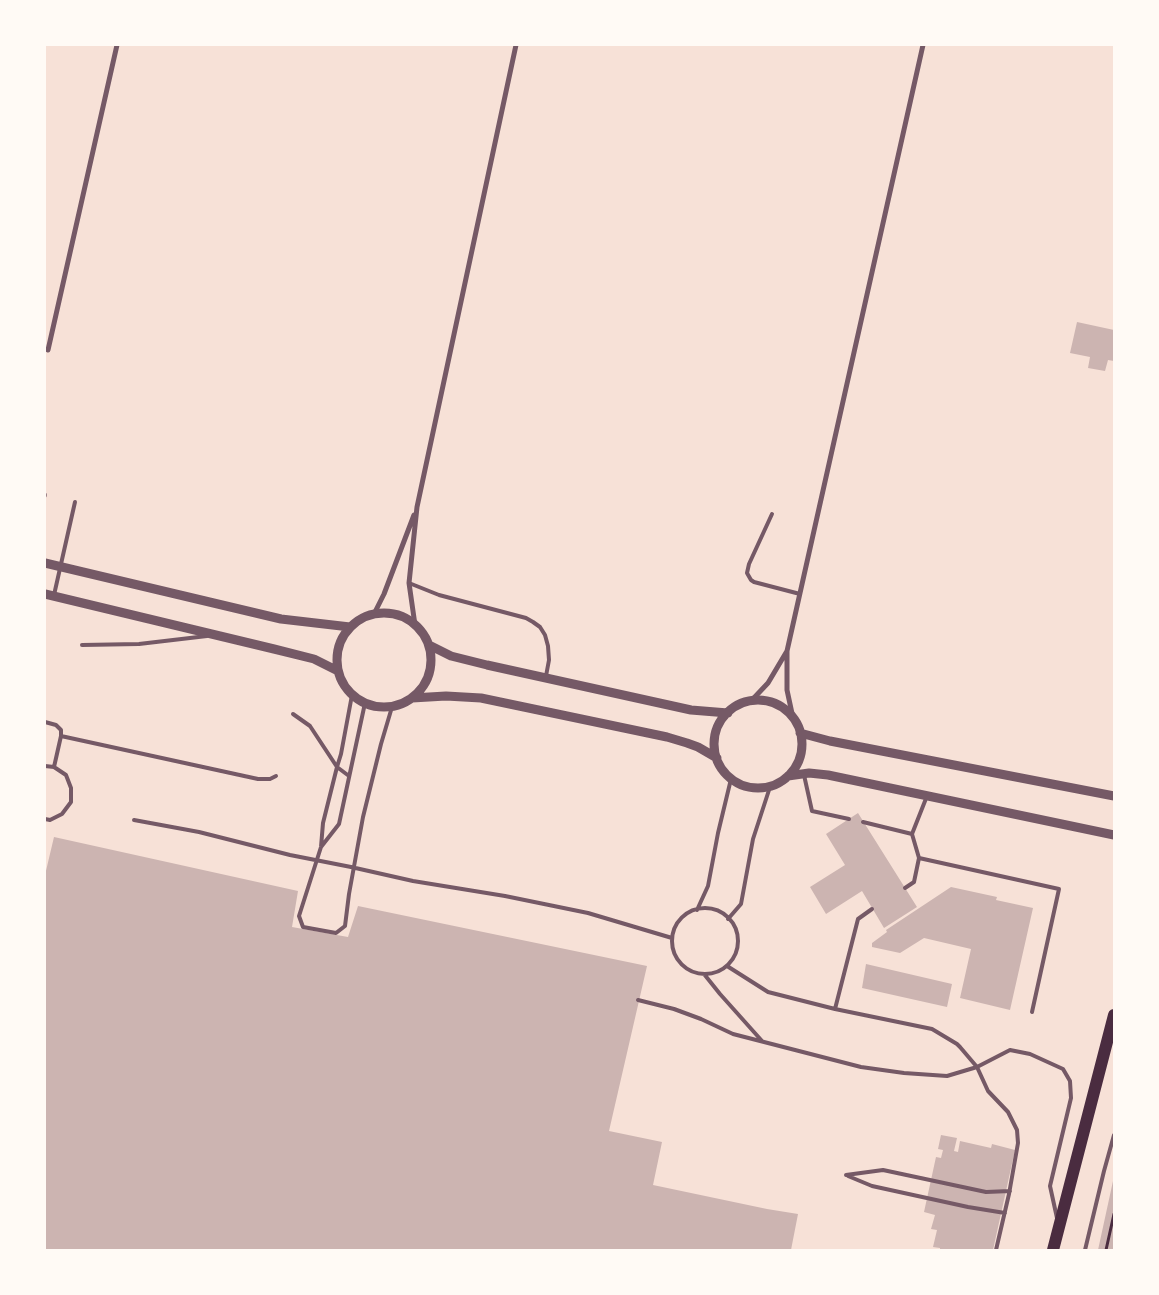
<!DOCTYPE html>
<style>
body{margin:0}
#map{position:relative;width:1159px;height:1295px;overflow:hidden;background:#f7e1d7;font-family:Helvetica,sans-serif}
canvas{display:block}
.frame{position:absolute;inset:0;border:46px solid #fffaf5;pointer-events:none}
</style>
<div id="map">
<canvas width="1159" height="1295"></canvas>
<div class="frame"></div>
</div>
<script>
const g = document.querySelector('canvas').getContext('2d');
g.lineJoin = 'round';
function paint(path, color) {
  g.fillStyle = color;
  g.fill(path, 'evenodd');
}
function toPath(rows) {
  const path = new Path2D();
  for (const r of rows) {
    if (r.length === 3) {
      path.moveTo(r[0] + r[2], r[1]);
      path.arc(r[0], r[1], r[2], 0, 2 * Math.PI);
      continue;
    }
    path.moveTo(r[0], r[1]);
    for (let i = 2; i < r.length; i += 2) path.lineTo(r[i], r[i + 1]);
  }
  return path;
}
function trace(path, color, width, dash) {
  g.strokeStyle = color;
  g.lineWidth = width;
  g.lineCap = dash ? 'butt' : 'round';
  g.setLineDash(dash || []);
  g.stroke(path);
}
const building = toPath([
 [1077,322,1114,330,1114,361,1108,360,1105,371,1088,368,1090,357,1070,353],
 [858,813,917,907,884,928,862,891,826,914,810,887,845,865,826,834],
 [54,837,298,891,292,927,348,937,358,906,647,966,609,1131,662,1142,653,1185,767,1209,798,1214,791,1250,45,1250,45,875],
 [951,887,997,897,996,900,1033,908,1010,1010,960,998,971,949,924,938,900,953,872,947,872,943,887,932,886,930],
 [866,964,952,984,947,1007,862,988],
 [941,1135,957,1138,954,1151,958,1152,960,1141,991,1148,992,1144,1015,1150,993,1250,940,1250,940,1248,933,1247,937,1230,931,1229,935,1215,924,1212,936,1157,941,1158,943,1150,938,1149],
 [1113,1181,1114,1250,1098,1250]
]);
const path = toPath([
 [45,496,45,494],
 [1106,1250,1114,1214]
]);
const service = toPath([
 [772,514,749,564,747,573,751,580,754,582,800,594],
 [409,583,439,595,526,618,533,622,540,627,545,635,548,646,549,660,546,676],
 [54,595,75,502],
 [82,645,139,644,207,636],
 [352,695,341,754,337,767,323,823,321,847,299,916,303,927,336,933,345,926,349,894,363,817,381,744,392,707],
 [293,714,310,726,337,767,349,776],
 [45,722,56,725,61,730,61,736,54,767],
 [61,736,258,779,270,779,276,776],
 [45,766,54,767,66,775,71,788,71,802,62,814,50,820,45,819],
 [804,775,812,811,849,819],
 [927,796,912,834,919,858,1059,889,1032,1012],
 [134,820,199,832,290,855,351,867,413,881,505,896,588,913,672,938],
 [863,822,912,834],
 [321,847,339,824,365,703],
 [905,888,914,882,919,858],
 [705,941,33],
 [697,910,708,886,718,833,731,779],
 [728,919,741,904,753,839,770,787],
 [727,966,768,992,835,1009,932,1029,957,1044,960,1047,977,1067,988,1091,1008,1112,1017,1130,1018,1143,1009,1194,996,1250],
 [704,974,720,994,762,1041],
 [638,1000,674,1009,701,1019,733,1034,861,1067,904,1073,947,1076,977,1067,1010,1050,1030,1054,1063,1069,1070,1081,1071,1098,1050,1186,1057,1218],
 [835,1009,858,919,872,909],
 [846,1175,883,1170,986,1192,1010,1191],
 [848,1176,872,1186,968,1207,1005,1213],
 [1085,1250,1104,1171,1114,1135]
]);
const minor = toPath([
 [48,350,117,45],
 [374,614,384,594,414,515],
 [415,625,409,583,417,507,516,45],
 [751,701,768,683,787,651],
 [793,718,787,690,787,651,923,45]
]);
const tertiary = toPath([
 [45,563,281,619,350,627],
 [45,594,274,649,314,659,338,671],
 [384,660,47],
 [429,645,451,656,487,665,691,710,728,713],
 [412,698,446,696,481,698,667,737,687,743,698,747,717,758],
 [758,744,44],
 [800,733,830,741,1114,796],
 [788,776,809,773,828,775,1114,835]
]);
const primary = toPath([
 [1053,1250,1114,1015]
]);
paint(building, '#ccb4b1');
trace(path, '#4a2c40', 3);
trace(service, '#755966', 4);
trace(minor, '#755966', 5);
trace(tertiary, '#755966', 9);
trace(primary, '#4a2c40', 12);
</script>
